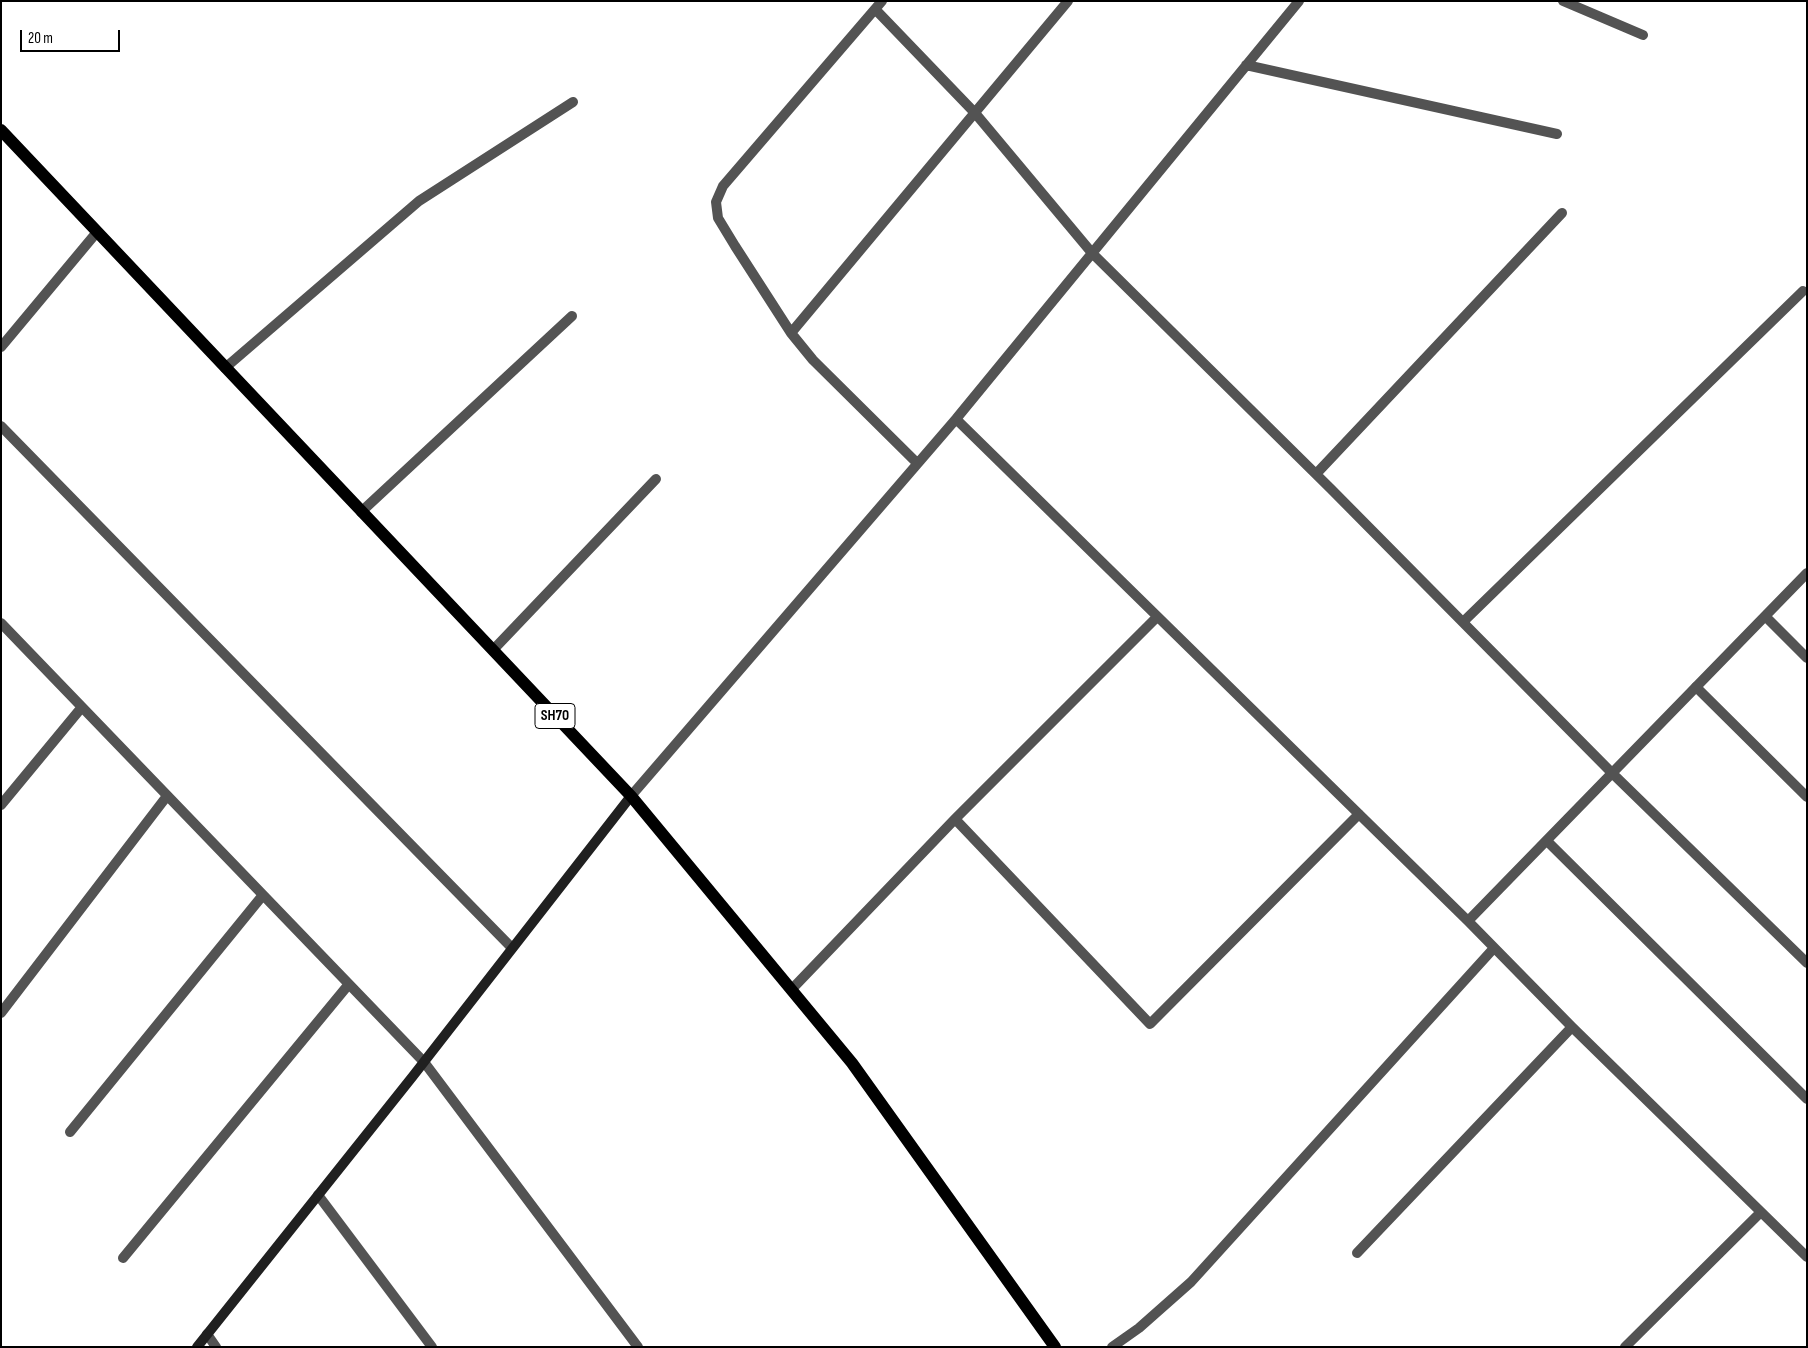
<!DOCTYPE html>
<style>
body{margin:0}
#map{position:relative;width:1808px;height:1348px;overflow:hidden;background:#fff;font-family:"Sofia Sans Condensed",sans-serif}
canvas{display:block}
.frame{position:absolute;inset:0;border:2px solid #000;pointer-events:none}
.scale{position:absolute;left:20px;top:30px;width:100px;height:22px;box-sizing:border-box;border:2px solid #000;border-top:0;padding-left:6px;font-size:15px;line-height:18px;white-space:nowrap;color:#000;-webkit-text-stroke:4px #fff;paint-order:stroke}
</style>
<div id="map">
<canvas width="1808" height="1348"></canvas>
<div class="frame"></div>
<div class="scale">20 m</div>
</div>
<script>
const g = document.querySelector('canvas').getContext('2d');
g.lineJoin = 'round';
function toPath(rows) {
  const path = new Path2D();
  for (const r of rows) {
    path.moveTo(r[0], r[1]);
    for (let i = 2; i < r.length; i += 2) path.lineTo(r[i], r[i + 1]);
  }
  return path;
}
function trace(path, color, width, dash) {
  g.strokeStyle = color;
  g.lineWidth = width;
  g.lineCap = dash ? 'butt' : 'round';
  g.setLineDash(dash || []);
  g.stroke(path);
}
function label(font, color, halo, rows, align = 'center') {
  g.font = font + ' "Sofia Sans Condensed",sans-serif';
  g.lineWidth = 4;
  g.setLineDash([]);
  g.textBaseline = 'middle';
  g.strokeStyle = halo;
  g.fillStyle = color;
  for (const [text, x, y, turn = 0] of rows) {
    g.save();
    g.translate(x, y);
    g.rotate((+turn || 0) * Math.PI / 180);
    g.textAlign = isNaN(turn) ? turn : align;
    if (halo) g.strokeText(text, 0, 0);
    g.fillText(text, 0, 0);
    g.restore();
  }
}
const lane = toPath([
 [1,426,512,948],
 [1696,687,1807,797],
 [1547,841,1807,1099]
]);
const street = toPath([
 [882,1,723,186,716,202,718,218,735,246,791,333,813,360,917,463],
 [1563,1,1643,35],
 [875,9,975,113,1092,253,1331,489,1612,773,1807,963],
 [1246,65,1557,134],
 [791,333,1068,1],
 [1,347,97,232],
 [225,368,419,201,573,102],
 [956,419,1468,921,1572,1027,1807,1257],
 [1316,474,1562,213],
 [361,512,572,316],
 [1765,616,1807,658],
 [1463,622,1803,291],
 [1,623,424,1062,638,1347],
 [493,650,656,479],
 [631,796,956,419,1299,1],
 [1,805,82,707],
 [955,819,1150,1024,1359,814],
 [1468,921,1807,573],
 [791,990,955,819,1157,617],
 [1,1013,167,796],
 [70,1132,263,895],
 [318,1195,432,1347],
 [1357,1253,1572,1027],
 [123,1258,349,984],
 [207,1334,216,1347],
 [1112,1347,1139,1328,1191,1282,1494,948],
 [1625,1347,1761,1212]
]);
const secondary = toPath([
 [197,1347,413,1076,631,796]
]);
const primary = toPath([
 [1,130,631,796,852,1063,1055,1347]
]);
const shields = [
 [555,716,40]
];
const shieldNames = [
 ["SH70",555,716]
];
trace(lane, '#535353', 10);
trace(street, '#535353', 10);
trace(secondary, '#202020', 10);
trace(primary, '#000', 12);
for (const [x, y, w] of shields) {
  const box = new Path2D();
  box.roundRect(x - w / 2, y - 12.5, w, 25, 4);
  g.fillStyle = '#fff';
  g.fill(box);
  trace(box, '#000', 1);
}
label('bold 15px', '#000', null, shieldNames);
</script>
